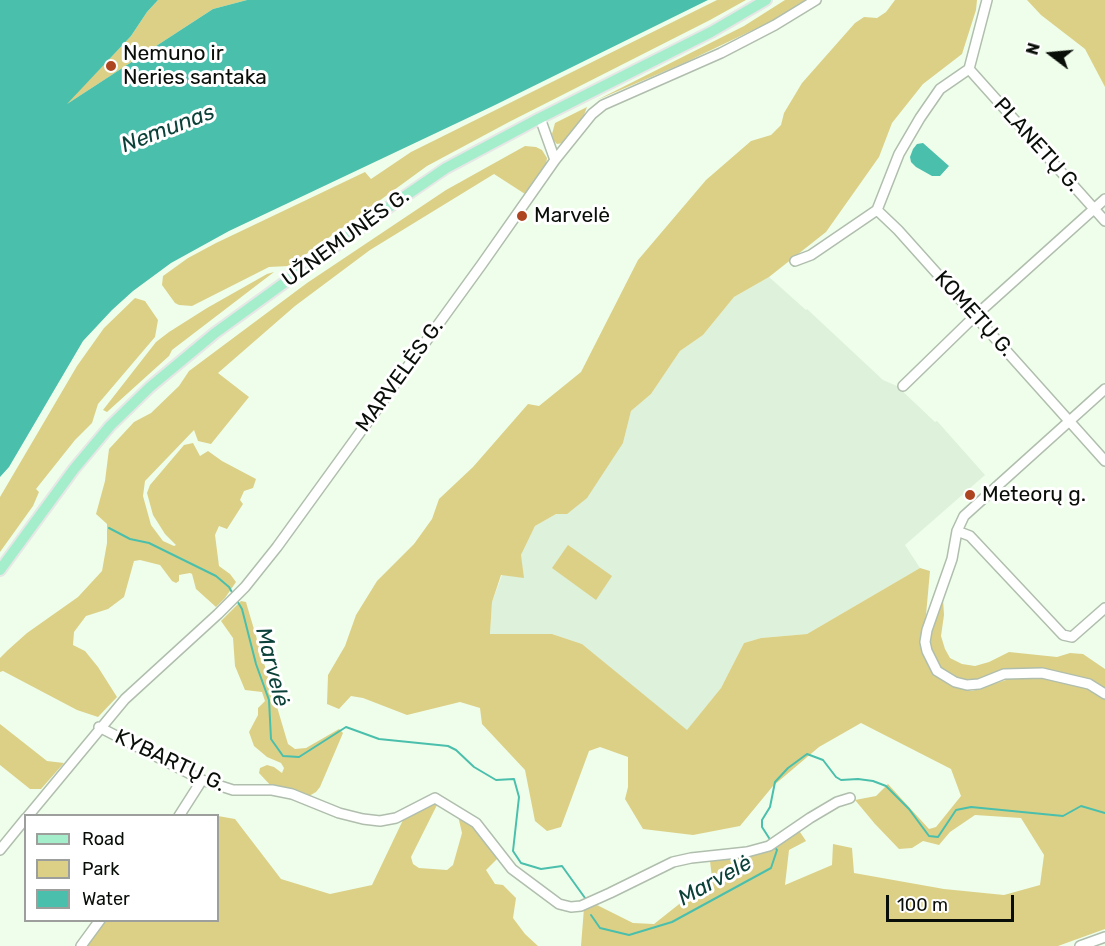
<!DOCTYPE html>
<meta charset="utf-8">
<style>
body{margin:0}
#map{position:relative;width:1105px;height:946px;overflow:hidden;background:#effeeb;font-family:Rubik,sans-serif}
canvas{display:block}
.legend{position:absolute;left:24px;top:814px;width:195px;height:108px;box-sizing:border-box;background:#fff;border:2px solid #9d9f9c;margin:0;padding:8px 10px;list-style:none;font-size:18px;color:#090e08}
.legend li{display:flex;align-items:center;gap:12px;height:30px}
.legend b{width:30px;border:2px solid #9d9f9c}
.north{position:absolute;left:1021px;top:24px;width:60px;height:60px;-webkit-text-stroke:4px #fff;paint-order:stroke;rotate:286deg;font-size:16px;font-weight:700;line-height:24px;text-align:center;color:#090e08}
.north::after{content:'';display:block;margin:auto;width:21px;height:27px;background:#090e08;clip-path:polygon(50% 0,100% 100%,50% 72%,0 100%)}
.scale{position:absolute;left:886px;top:895px;width:128px;height:27px;box-sizing:border-box;border:3px solid #090e08;border-top:0;padding-left:8px;font-size:18px;line-height:21px;white-space:nowrap;color:#090e08;-webkit-text-stroke:4px #fff;paint-order:stroke}
</style>
<div id="map">
<canvas width="1105" height="946"></canvas>
<ul class="legend">
<li><b style="height:8px;background:#a4eecb"></b>Road</li>
<li><b style="height:16px;background:#dcd087"></b>Park</li>
<li><b style="height:16px;background:#4abfac"></b>Water</li>
</ul>
<div class="north">N</div>
<div class="scale">100 m</div>
</div>
<script>
const g = document.querySelector('canvas').getContext('2d');
g.lineJoin = 'round';
function paint(path, color) {
  g.fillStyle = color;
  g.fill(path, 'evenodd');
}
function toPath(rows) {
  const path = new Path2D();
  for (const r of rows) {
    path.moveTo(r[0], r[1]);
    for (let i = 2; i < r.length; i += 2) path.lineTo(r[i], r[i + 1]);
  }
  return path;
}
function trace(path, color, width, dash) {
  g.strokeStyle = color;
  g.lineWidth = width;
  g.lineCap = dash ? 'butt' : 'round';
  g.setLineDash(dash || []);
  g.stroke(path);
}
function label(font, color, halo, rows, align = 'center') {
  g.font = font + ' Rubik,sans-serif';
  g.lineWidth = 6;
  g.setLineDash([]);
  g.textBaseline = 'middle';
  g.strokeStyle = halo;
  g.fillStyle = color;
  for (const [text, x, y, turn = 0] of rows) {
    g.save();
    g.translate(x, y);
    g.rotate((+turn || 0) * Math.PI / 180);
    g.textAlign = isNaN(turn) ? turn : align;
    if (halo) g.strokeText(text, 0, 0);
    g.fillText(text, 0, 0);
    g.restore();
  }
}
const built = toPath([
 [769,277,806,310,807,309,883,380,897,386,935,422,937,421,985,475,905,545,920,568,807,634,761,638,744,643,721,688,687,731,582,644,552,634,490,635,492,602,502,575,521,555,535,526,556,514,623,443,631,411,651,394,680,351,703,335,734,297]
]);
const green = toPath([
 [158,0,247,0,213,9,64,106,131,36,147,12],
 [717,0,746,0,710,20,509,122,427,166,294,263,289,266,269,267,192,306,179,305,175,303,162,285,163,276,188,258,216,243,365,172,371,179,411,152],
 [785,0,807,0,778,18,684,63,597,100,744,26],
 [895,0,977,0,976,10,962,54,923,84,892,123,879,157,826,232,769,277,734,297,703,335,680,351,651,394,631,411,623,443,587,498,567,514,556,514,535,526,521,555,524,578,501,575,492,602,490,634,552,634,582,644,687,730,721,688,744,643,761,638,807,634,920,568,930,571,926,615,921,639,923,655,931,670,946,682,961,689,972,691,1015,677,1034,677,1073,683,1091,689,1105,700,1105,929,1058,946,581,946,584,908,597,905,633,923,654,924,712,878,710,861,762,852,798,829,806,841,789,850,785,885,832,865,833,844,852,848,854,873,944,889,1004,895,1040,885,1044,855,1021,818,975,815,950,832,939,845,923,841,912,848,899,849,875,824,855,800,876,796,888,784,929,829,936,827,961,796,951,769,861,723,819,747,773,786,740,826,693,835,643,829,625,799,628,787,628,757,600,747,589,751,561,827,547,831,535,821,525,770,482,724,480,708,460,702,407,715,363,698,351,696,339,709,327,704,328,675,345,646,356,615,377,581,414,544,432,519,439,499,473,467,528,404,539,406,581,372,638,260,706,180,751,141,771,135,781,125,784,113,802,83,855,23,864,17,877,18,886,12],
 [1027,0,1105,0,1105,87,1085,49,1041,15],
 [587,107,584,115,563,143,557,144,554,141,552,134,555,123],
 [525,146,536,147,542,150,547,158,546,165,525,194,494,174,370,250,295,306,218,373,249,397,211,444,198,441,194,430,145,481,143,496,151,525,163,541,174,546,176,545,165,534,153,515,147,493,150,485,184,445,193,443,200,456,208,451,222,461,256,479,253,488,244,491,240,500,243,504,227,529,219,526,215,535,219,566,230,574,236,582,225,598,216,607,196,589,192,574,190,573,179,575,179,581,176,583,172,581,160,565,140,560,134,561,124,597,108,609,86,616,74,632,73,645,85,651,98,667,117,697,98,717,77,710,3,671,0,672,0,658,8,650,27,633,78,597,102,571,107,543,107,524,96,514,105,481,109,449,134,422,151,413,179,386,189,371,307,283,446,190],
 [274,272,172,350,169,356,107,412,103,410,156,342,169,332,207,308,267,274],
 [135,298,145,301,158,320,155,337,98,404,92,423,75,440,36,489,39,492,33,506,0,552,0,497,77,366,104,328],
 [568,545,612,576,596,600,552,568],
 [943,599,944,615,941,636,945,649,950,658,962,664,975,666,989,662,1009,652,1057,657,1070,653,1083,654,1105,669,1105,689,1093,681,1081,677,1026,668,1013,668,976,680,968,680,956,679,946,673,936,662,929,643,930,632],
 [241,601,246,602,248,609,288,744,295,749,306,748,339,729,343,733,320,787,316,792,309,796,272,787,259,773,260,768,267,765,274,767,282,773,284,768,281,763,267,757,254,746,249,732,258,715,258,708,265,701,262,692,245,690,235,666,233,638,221,621],
 [0,724,47,761,64,763,41,789,30,789,0,765],
 [434,803,438,803,411,857,413,864,419,868,447,870,453,865,462,833,458,816,472,824,498,858,486,870,495,884,503,885,516,898,513,918,525,934,538,946,86,946,104,921,218,920,218,816,235,819,281,879,330,894,372,885,403,820]
]);
const water = toPath([
 [0,0,158,0,147,12,131,36,67,104,213,9,247,0,708,0,493,106,229,231,171,263,133,291,112,310,83,341,9,467,0,477],
 [923,143,949,166,940,176,932,176,916,167,911,162,910,157,913,149,917,144]
]);
const stream = toPath([
 [109,528,130,539,149,543,216,576,229,587,233,594],
 [236,599,242,609,256,664,269,700,271,739,283,756,299,757,346,727,379,739,448,746,456,750,474,767,496,780,514,779,519,797,513,851,521,863,541,869,562,866,585,898],
 [771,841,762,827,762,820,770,807,775,782,788,768,807,754,823,760,836,777,841,780,858,779,873,781,886,786,909,809,929,836,938,837,956,810,971,807,1063,816,1081,806,1105,813],
 [591,915,600,928,629,935,672,922,771,868,777,850,774,846]
]);
const minor = toPath([
 [969,69,1105,221],
 [540,118,555,160],
 [877,210,898,230,1105,461],
 [795,261,811,255,877,210,899,154,920,118,940,89,969,69,987,0],
 [903,386,975,316,1105,199],
 [1105,389,964,516,957,531,952,559,927,630,925,642,927,651,937,671,955,682,967,685,979,684,1004,674,1042,673,1089,684,1105,694],
 [957,531,970,536,1063,635,1072,637,1105,608],
 [99,727,202,780,233,790,272,790,292,794,339,813,363,819,380,821,396,818,435,798,476,823,512,869,559,904,571,907,581,906,610,893,673,862,691,858,747,852,769,846,810,818,837,802,850,798],
 [28,816,125,699,218,614,245,587,277,547,482,264,555,160,592,114,603,105,721,53,775,25,816,0],
 [179,816,202,780],
 [0,850,26,818],
 [81,946,100,920],
 [1080,946,1105,937]
]);
const major = toPath([
 [0,570,74,469,110,426,150,387,215,333,389,207,446,168,540,118,711,32,766,0]
]);
const markers = [
 [111,66,6,"#ad4620"],
 [522,216,6,"#ad4620"],
 [970,495,6,"#ad4620"]
];
const poiNames = [
 ["Nemuno ir",123,54],
 ["Neries santaka",123,78],
 ["Marvelė",534,216],
 ["Meteorų g.",982,495]
];
const streetNames = [
 ["PLANETŲ G.",1037,145,48],
 ["UŽNEMUNĖS G.",346,238,-36],
 ["KOMETŲ G.",974,314,48],
 ["MARVELĖS G.",400,376,-54],
 ["KYBARTŲ G.",170,761,25]
];
const waterNames = [
 ["Nemunas",168,129,-21],
 ["Marvelė",272,667,76],
 ["Marvelė",715,881,-29]
];
paint(built, '#def1da');
paint(green, '#dcd087');
paint(water, '#4abfac');
trace(stream, '#4abfac', 2);
trace(minor, '#b0bead', 12);
trace(major, '#e6e7e6', 14);
trace(minor, '#fff', 9);
trace(major, '#a4eecb', 10);
for (const [x, y, r, color] of markers) {
  const dot = new Path2D();
  dot.arc(x, y, r, 0, 2 * Math.PI);
  g.fillStyle = color;
  g.fill(dot);
  trace(dot, '#fff', 2);
}
label('21px', '#090e08', '#fff', poiNames, 'left');
label('21px', '#090e08', '#fff', streetNames);
label('italic 22px', '#0b4139', '#fff', waterNames);
</script>
